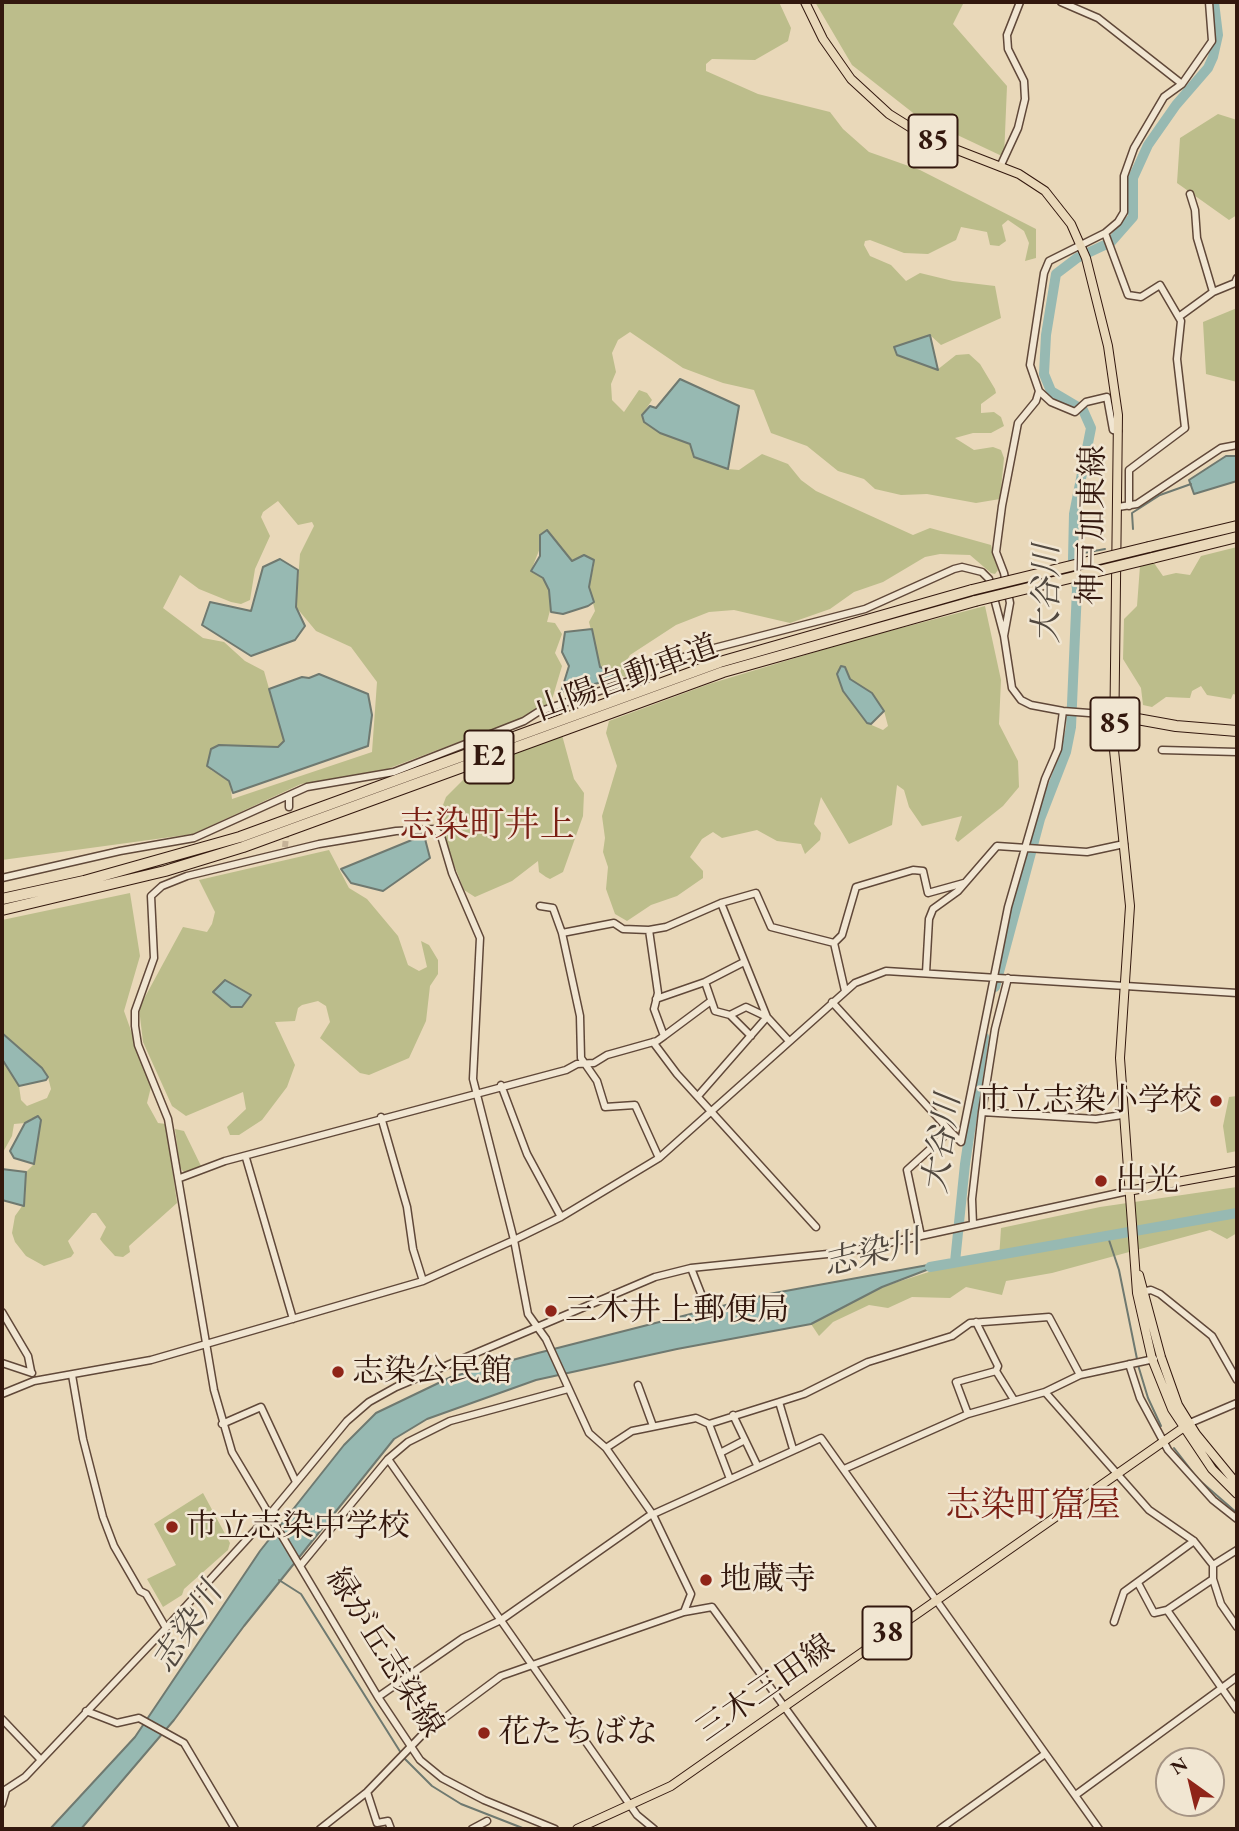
<!DOCTYPE html>
<meta charset="utf-8">
<style>
body{margin:0}
#map{position:relative;width:1239px;height:1831px;overflow:hidden;background:#e9d8b9;font-family:"EB Garamond",serif}
canvas{display:block}
.frame{position:absolute;inset:0;border:4px solid #33180e;pointer-events:none}
.north{position:absolute;left:1155px;top:1747px;width:70px;height:70px;box-sizing:border-box;background:#f1e6d2;border:2px solid #a59484;border-radius:50%;rotate:326deg;font-size:19px;font-weight:700;line-height:28px;text-align:center;color:#33180e}
.north::after{content:'';display:block;margin:auto;width:24px;height:32px;background:#8f2418;clip-path:polygon(50% 0,100% 100%,50% 72%,0 100%)}
</style>
<div id="map">
<canvas width="1239" height="1831"></canvas>
<div class="frame"></div>
<div class="north">N</div>
</div>
<script>
const g = document.querySelector('canvas').getContext('2d');
g.lineJoin = 'round';
function paint(path, color) {
  g.fillStyle = color;
  g.fill(path, 'evenodd');
}
function toPath(rows) {
  const path = new Path2D();
  for (const r of rows) {
    path.moveTo(r[0], r[1]);
    for (let i = 2; i < r.length; i += 2) path.lineTo(r[i], r[i + 1]);
  }
  return path;
}
function trace(path, color, width, dash) {
  g.strokeStyle = color;
  g.lineWidth = width;
  g.lineCap = dash ? 'butt' : 'round';
  g.setLineDash(dash || []);
  g.stroke(path);
}
function label(font, color, halo, rows, align = 'center') {
  g.font = font + ' "EB Garamond","Noto Serif JP",serif';
  g.lineWidth = 5;
  g.setLineDash([]);
  g.textBaseline = 'middle';
  g.strokeStyle = halo;
  g.fillStyle = color;
  for (const [text, x, y, turn = 0] of rows) {
    g.save();
    g.translate(x, y);
    g.rotate((+turn || 0) * Math.PI / 180);
    g.textAlign = isNaN(turn) ? turn : align;
    if (halo) g.strokeText(text, 0, 0);
    g.fillText(text, 0, 0);
    g.restore();
  }
}
const green = toPath([
 [2,2,779,2,791,28,788,41,755,60,712,59,706,64,706,71,758,94,830,112,843,129,869,152,920,170,1036,229,1036,258,1025,261,1029,243,1024,231,1008,220,1002,225,1006,241,999,246,990,245,987,232,961,227,956,240,928,254,904,253,870,240,865,241,864,245,870,256,891,265,906,281,920,273,953,281,995,286,1001,318,941,345,930,335,937,370,956,355,969,354,980,364,995,389,996,393,981,404,981,413,994,412,1001,417,1004,426,991,433,973,433,955,438,974,450,993,447,1001,450,1004,458,1000,499,976,503,927,494,901,495,875,489,864,479,838,471,807,446,771,433,754,390,723,383,683,368,630,332,618,340,612,353,616,372,611,384,612,400,624,412,639,390,647,393,652,400,642,415,660,433,690,444,728,469,739,470,762,454,788,464,801,480,816,491,913,535,930,528,991,545,998,570,995,574,991,573,970,555,940,554,925,557,883,582,854,592,830,609,790,623,734,610,709,612,676,625,630,655,626,662,634,670,625,677,600,667,589,622,595,611,589,587,594,565,572,561,547,530,531,571,543,578,549,590,553,599,547,622,555,623,562,634,555,653,562,666,551,703,525,717,387,769,301,784,193,834,2,860],
 [278,501,298,525,312,522,314,526,300,554,296,607,316,631,351,647,377,682,372,752,232,799,230,781,211,770,220,745,270,749,278,747,284,741,264,671,245,661,224,642,203,638,163,608,180,575,199,589,231,602,241,604,250,600,255,569,270,536,261,517,263,512],
 [815,2,964,2,953,24,1007,86,1004,157,917,116,852,65],
 [1218,114,1237,120,1237,215,1229,220,1177,183,1180,138],
 [1237,308,1237,382,1206,374,1203,322],
 [1237,547,1237,695,1233,694,1231,699,1207,695,1201,686,1192,691,1190,698,1166,697,1152,707,1143,705,1141,688,1123,659,1124,619,1137,606,1140,566,1154,563,1163,576,1176,573,1190,575,1201,556],
 [985,606,1001,680,999,724,1018,761,1019,787,1003,806,958,842,955,839,962,816,922,826,909,807,904,790,897,785,892,825,849,844,821,797,814,824,821,833,820,840,805,854,801,844,777,841,757,830,722,838,713,832,702,839,690,857,703,871,703,878,677,896,651,905,627,921,615,914,606,889,608,867,603,852,605,838,602,816,617,766,606,733,609,721,709,684,855,640],
 [845,667,850,679,884,711,888,726,883,730,867,723],
 [562,735,574,779,584,793,583,816,563,872,550,879,546,877,539,872,538,861,512,881,475,897,464,890,437,821,446,797,473,770],
 [329,850,349,888,367,899,398,936,408,965,419,971,427,967,421,941,429,945,438,960,438,974,430,986,426,1021,409,1058,369,1075,360,1073,320,1038,330,1022,326,1006,318,1001,302,1005,298,1008,295,1021,275,1022,295,1065,287,1087,262,1120,239,1135,230,1135,227,1127,246,1109,243,1092,186,1116,172,1106,143,1042,139,1008,183,927,207,932,212,924,215,912,199,880],
 [130,893,140,956,124,1011,151,1087,147,1103,158,1123,166,1124,177,1203,129,1246,130,1252,123,1257,115,1256,103,1243,100,1239,106,1227,96,1213,92,1213,68,1241,74,1253,71,1257,44,1266,26,1256,15,1242,12,1233,15,1216,25,1202,26,1172,34,1164,41,1120,32,1118,25,1123,14,1124,12,1136,2,1154,2,1059,19,1086,21,1100,27,1106,47,1098,51,1089,48,1077,2,1033,2,920],
 [1237,1096,1237,1151,1227,1153,1223,1126,1229,1097],
 [175,1129,184,1131,201,1166,185,1173,180,1168],
 [1237,1187,1237,1233,1227,1239,1210,1230,1052,1273,1006,1281,1002,1295,966,1287,950,1298,912,1297,888,1308,869,1305,833,1322,819,1336,811,1324,882,1287,938,1269,999,1259,1001,1228,1100,1207],
 [203,1493,230,1543,228,1550,184,1589,182,1595,163,1607,147,1579,176,1565,154,1524]
]);
const water = toPath([
 [930,335,938,370,897,355,894,347,930,335],
 [680,379,739,406,728,469,694,457,690,444,660,433,644,422,642,415,650,406,656,408,680,379],
 [1226,456,1237,456,1237,481,1194,494,1189,480,1226,456],
 [547,530,572,561,584,555,594,560,589,587,594,602,588,606,563,614,551,612,549,590,543,578,531,571,540,556,540,535,547,530],
 [280,559,298,570,296,607,305,626,295,640,251,656,202,625,210,602,251,611,263,567,280,559],
 [592,629,600,667,611,672,615,679,561,692,569,666,562,652,565,632,592,629],
 [841,666,845,667,850,679,872,693,884,711,871,724,867,723,843,691,837,674,841,666],
 [319,674,368,694,372,715,368,746,233,793,229,781,207,766,211,749,219,745,278,747,284,741,269,689,302,677,309,678,319,674],
 [424,835,430,858,383,891,351,883,341,869,424,835],
 [225,980,251,995,242,1007,231,1007,213,992,225,980],
 [2,1033,42,1068,48,1077,46,1080,19,1086,2,1059,2,1033],
 [38,1116,41,1120,34,1164,14,1158,10,1151,25,1123,38,1116],
 [2,1169,26,1172,24,1206,2,1200,2,1169],
 [950,1261,882,1287,811,1324,677,1349,536,1380,427,1419,394,1439,244,1626,174,1720,81,1829,50,1829,135,1737,260,1551,344,1445,376,1413,451,1377,538,1353,769,1294,950,1261]
]);
const stream = toPath([
 [1133,529,1132,513,1160,495,1191,484],
 [1073,555,1105,549],
 [1107,1234,1119,1270,1137,1359],
 [1138,1365,1148,1398,1161,1426],
 [1174,1448,1198,1479,1237,1513],
 [279,1580,301,1594,401,1753],
 [404,1758,432,1786,461,1804,525,1829]
]);
const river = toPath([
 [995,987,1040,819,1066,752,1071,727,1077,589,1073,559,1074,514,1091,428,1083,410,1051,391,1044,374,1046,335,1056,274,1077,258,1111,242,1133,217,1133,178,1148,145,1176,105,1208,68,1213,57,1218,35,1214,2],
 [955,1262,965,1164,984,1037],
 [930,1267,1237,1213]
]);
const minorTunnel = toPath([
 [285,847,289,807]
]);
const minor = toPath([
 [1061,2,1098,18,1182,84],
 [1000,167,1018,128,1025,99,1024,81,1008,49,1007,35,1020,2],
 [1190,194,1195,210,1197,238,1213,292],
 [1105,233,1128,295,1141,297,1160,285,1181,321,1177,359,1185,428,1129,470,1129,506],
 [1180,316,1213,292,1235,283,1237,278],
 [1039,391,1051,402,1075,412,1086,402,1107,397,1113,430,1118,431],
 [1118,507,1137,504,1221,448,1237,445],
 [1115,715,1063,711,1031,705,1021,700,1012,688,1004,636,1010,603,1004,573,996,552,1002,506,1018,423,1036,401,1039,391,1030,365,1044,273,1049,261,1105,233,1118,222,1124,212,1124,176,1134,148,1164,97,1182,84,1212,41,1209,2],
 [1162,750,1237,752],
 [289,796,289,807],
 [2,878,120,851,194,838,307,787,394,772,524,721,538,712,629,681,691,654,865,609,954,569,962,567,982,572,989,579,1004,636],
 [721,903,767,1017,789,1041],
 [540,906,553,908,562,933,580,1016,581,1058,597,1081,605,1107,635,1105,659,1158],
 [562,933,614,923,623,929,649,930,666,927,721,903,756,893,771,927,834,943],
 [834,943,842,935,856,887,913,870,923,871,928,893,964,883],
 [834,943,845,991],
 [926,973,929,919,933,909,958,891,997,846,1087,852,1124,844],
 [1008,978,995,1029,982,1112,1096,1119,1122,1115],
 [705,982,715,1011,730,1015,751,1036],
 [656,999,705,982,744,962],
 [832,1002,950,1131,907,1170,921,1236],
 [664,1036,711,1001],
 [653,1042,677,1074,816,1227],
 [501,1085,527,1154,561,1217],
 [698,1096,767,1017,746,1007,730,1015],
 [381,1117,407,1207,413,1249,423,1281],
 [950,1131,961,1142,1008,907,1045,779,1058,749,1063,711],
 [246,1158,293,1319],
 [180,1178,225,1161,566,1070,577,1064,594,1063,607,1055,657,1041,664,1036,654,1009,658,993,649,930],
 [973,1224,972,1199,982,1112],
 [691,1268,702,1296],
 [1141,1292,1151,1290,1160,1294,1212,1336,1237,1380],
 [2,1312,28,1356,31,1371],
 [976,1322,998,1366,996,1371,1014,1400],
 [2,1363,32,1373],
 [1129,1364,1140,1398,1168,1450,1213,1500,1237,1519],
 [72,1375,83,1439,103,1517,114,1546,140,1591,146,1594,166,1628],
 [638,1385,653,1426],
 [1045,1392,1149,1510,1194,1541,1213,1565,1213,1579,1221,1604,1237,1627],
 [2,1394,34,1381,151,1360,423,1281,514,1240,561,1217,659,1158,855,983,886,971,1237,993],
 [968,1414,956,1382,996,1371],
 [733,1415,757,1465],
 [1190,1423,1237,1403],
 [222,1424,261,1407,296,1482],
 [709,1424,779,1402],
 [606,1448,632,1431,696,1418,709,1424,730,1479],
 [793,1449,779,1402,804,1394,868,1362,952,1336,970,1323,1049,1317,1080,1375],
 [720,1453,745,1440],
 [388,1459,637,1815,654,1829],
 [844,1469,968,1414,1045,1392,1080,1375,1154,1359],
 [1213,1565,1237,1550],
 [300,1566,388,1459,408,1442,450,1421,568,1389],
 [1213,1579,1167,1610,1237,1710],
 [1138,1583,1154,1613,1167,1610],
 [1114,1622,1124,1592,1194,1541],
 [378,1697,463,1638,501,1620,649,1516,821,1438,1099,1829],
 [86,1711,117,1723,139,1718,184,1743,235,1829],
 [2,1719,41,1760],
 [2,1792,25,1777,166,1628,270,1514,347,1421,369,1402,396,1387,655,1277,691,1268,847,1252,1128,1191],
 [367,1792,377,1823,388,1821,391,1829],
 [1077,1794,1237,1677],
 [2,1804,6,1790],
 [320,1829,367,1792,423,1734,501,1676,684,1612,712,1607,873,1829],
 [472,1829,487,1821],
 [555,1829,484,1800,442,1778,420,1760,378,1697,232,1452,214,1390,168,1119,138,1045,135,1026,135,1011,154,958,151,896,162,886,187,876,319,844,396,831,435,829,441,836,452,873,480,938,473,1079,514,1240,528,1314,546,1339,589,1433,606,1448,653,1515,691,1594,684,1612],
 [940,1829,1045,1754]
]);
const major = toPath([
 [805,2,823,39,851,79,889,114,929,139,1019,174,1045,191,1071,224,1086,258,1108,346,1118,415,1114,750,1130,906,1120,1058,1137,1293,1152,1359,1172,1409,1212,1469,1237,1494],
 [1128,1191,1237,1171],
 [1139,1275,1161,1357,1178,1405,1196,1434,1237,1484],
 [577,1829,671,1786,1190,1423]
]);
const highway = toPath([
 [1149,547,1237,526],
 [1152,558,1237,537],
 [1115,715,1176,726,1237,731],
 [2,899,84,881,240,837,720,662,972,590],
 [2,910,165,871,243,847,723,672,975,601]
]);
const highwayBridge = toPath([
 [972,590,1149,547],
 [975,601,1152,558]
]);
const markers = [
 [1216,1101,7,"#8f2418"],
 [1101,1181,7,"#8f2418"],
 [551,1311,7,"#8f2418"],
 [338,1372,7,"#8f2418"],
 [172,1527,7,"#8f2418"],
 [706,1580,7,"#8f2418"],
 [484,1733,7,"#8f2418"]
];
const shields = [
 [933,141,49],
 [1115,724,49],
 [489,757,49],
 [887,1633,49]
];
const shieldNames = [
 ["85",933,141],
 ["85",1115,724],
 ["E2",489,757],
 ["38",887,1633]
];
const streetNames = [
 ["神戸加東線",1093,525,-89],
 ["山陽自動車道",627,679,-20],
 ["緑が丘志染線",384,1653,58],
 ["三木三田線",766,1689,-35]
];
const poiNames = [
 ["市立志染小学校",1202,1101,"right"],
 ["出光",1115,1181],
 ["三木井上郵便局",565,1311],
 ["志染公民館",352,1372],
 ["市立志染中学校",186,1527],
 ["地蔵寺",720,1580],
 ["花たちばな",498,1733]
];
const waterNames = [
 ["大谷川",1048,594,-90],
 ["大谷川",943,1144,-82],
 ["志染川",872,1254,-14],
 ["志染川",188,1628,-57]
];
const quarterNames = [
 ["志染町井上",487,826],
 ["志染町窟屋",1033,1506]
];
paint(green, '#bcbd8b');
paint(water, '#97b9b2');
trace(water, '#6f7970', 2);
trace(stream, '#6f7970', 2);
trace(river, '#97b9b2', 10);
trace(minorTunnel, '#c5b297', 6, [6, 3]);
trace(minor, '#604839', 9);
trace(major, '#33180e', 10);
trace(highway, '#33180e', 12);
trace(minor, '#f1e6d2', 6);
trace(major, '#e9d8b9', 8);
trace(highway, '#e9d8b9', 10);
trace(highwayBridge, '#33180e', 12, []);
trace(highwayBridge, '#e9d8b9', 10);
for (const [x, y, r, color] of markers) {
  const dot = new Path2D();
  dot.arc(x, y, r, 0, 2 * Math.PI);
  g.fillStyle = color;
  g.fill(dot);
  trace(dot, '#f1e6d2', 2.5);
}
for (const [x, y, w] of shields) {
  const box = new Path2D();
  box.roundRect(x - w / 2, y - 26.5, w, 53, 5);
  g.fillStyle = '#f1e6d2';
  g.fill(box);
  trace(box, '#33180e', 2);
}
label('bold 30px', '#33180e', null, shieldNames);
label('32px', '#33180e', '#f1e6d2', streetNames);
label('32px', '#33180e', '#f1e6d2', poiNames, 'left');
label('italic 33px', '#51483f', '#f1e6d2', waterNames);
label('35px', '#7a1f14', '#f1e6d2', quarterNames);
</script>
